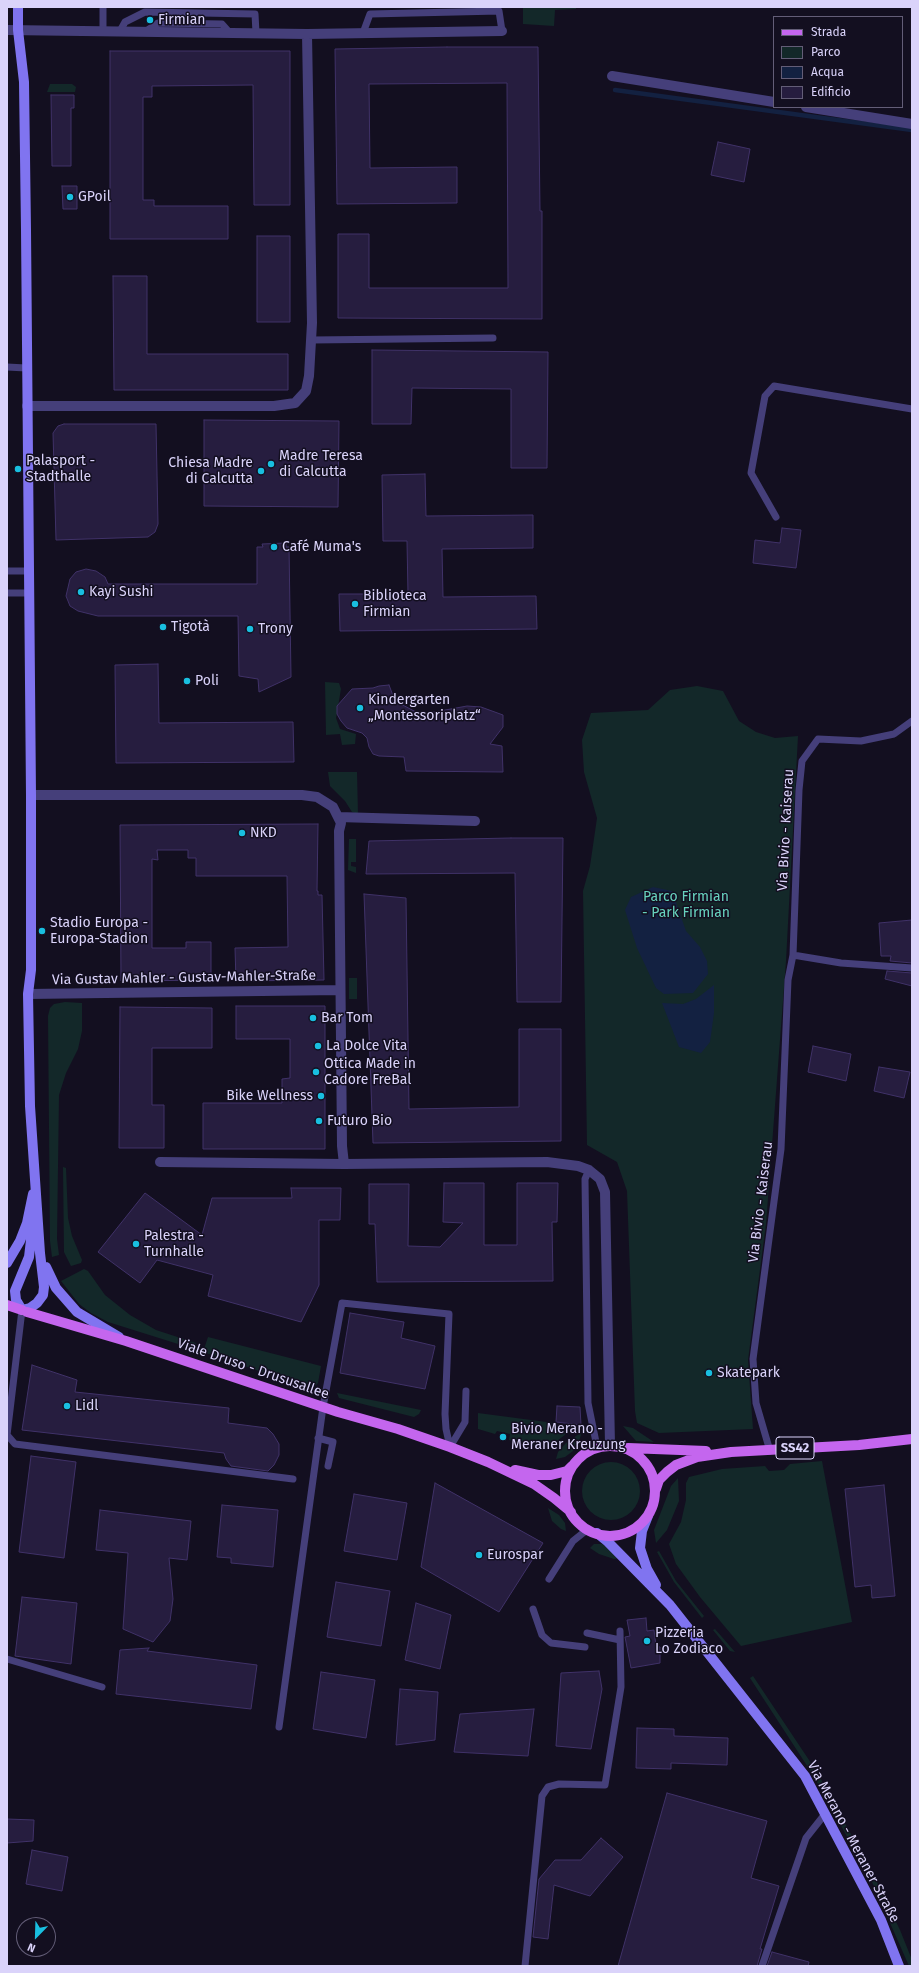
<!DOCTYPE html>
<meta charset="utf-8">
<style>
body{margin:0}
#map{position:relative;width:919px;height:1973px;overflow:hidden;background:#130f20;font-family:"Fira Sans",sans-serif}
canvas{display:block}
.frame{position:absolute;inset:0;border:8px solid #dad3fa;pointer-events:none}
.legend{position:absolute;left:773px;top:16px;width:130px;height:92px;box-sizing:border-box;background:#130f20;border:1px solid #635d77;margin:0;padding:5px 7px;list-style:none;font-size:12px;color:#dad3fa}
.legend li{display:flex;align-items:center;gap:8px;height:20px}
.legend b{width:20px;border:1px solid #635d77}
.north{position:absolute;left:16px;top:1917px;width:40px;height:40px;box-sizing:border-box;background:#130f20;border:1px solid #635d77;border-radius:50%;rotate:203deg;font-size:11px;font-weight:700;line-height:16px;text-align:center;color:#dad3fa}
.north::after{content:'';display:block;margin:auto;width:14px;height:18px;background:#19bfe0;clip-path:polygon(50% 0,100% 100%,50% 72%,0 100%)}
</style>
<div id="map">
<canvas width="919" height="1973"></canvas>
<div class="frame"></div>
<ul class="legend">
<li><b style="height:5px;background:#c466ee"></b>Strada</li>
<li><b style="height:11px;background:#132829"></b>Parco</li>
<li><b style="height:11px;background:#132141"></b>Acqua</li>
<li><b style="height:11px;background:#261d3f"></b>Edificio</li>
</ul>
<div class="north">N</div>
</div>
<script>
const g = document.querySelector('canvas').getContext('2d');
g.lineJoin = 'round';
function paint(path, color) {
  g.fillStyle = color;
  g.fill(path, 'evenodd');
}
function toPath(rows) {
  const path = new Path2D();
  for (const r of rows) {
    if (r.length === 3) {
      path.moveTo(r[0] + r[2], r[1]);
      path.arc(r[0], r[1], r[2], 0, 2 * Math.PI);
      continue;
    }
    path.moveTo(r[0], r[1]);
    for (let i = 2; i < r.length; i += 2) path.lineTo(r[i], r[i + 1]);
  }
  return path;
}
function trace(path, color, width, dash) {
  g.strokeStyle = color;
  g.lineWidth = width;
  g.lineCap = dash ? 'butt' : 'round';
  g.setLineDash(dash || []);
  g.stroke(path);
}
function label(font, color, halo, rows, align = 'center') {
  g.font = font + ' "Fira Sans",sans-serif';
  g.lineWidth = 3;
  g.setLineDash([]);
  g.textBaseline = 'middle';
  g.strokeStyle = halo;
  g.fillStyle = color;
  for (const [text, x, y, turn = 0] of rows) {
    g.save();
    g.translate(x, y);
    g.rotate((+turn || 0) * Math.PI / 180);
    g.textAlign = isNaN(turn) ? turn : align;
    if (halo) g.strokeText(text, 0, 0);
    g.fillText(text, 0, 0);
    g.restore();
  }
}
const green = toPath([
 [523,7,576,7,576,9,555,10,554,26,523,24],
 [50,84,72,84,76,87,75,92,47,92],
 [325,682,339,683,341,689,336,718,340,729,356,734,355,744,342,745,340,734,326,735],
 [697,686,723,691,739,721,756,732,775,738,798,736,786,961,766,1224,748,1360,753,1429,659,1433,637,1423,635,1411,627,1191,617,1162,587,1145,583,891,590,866,597,818,584,772,582,740,591,713,648,710,670,690],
 [328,772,357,772,358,814,352,812,345,801,330,786],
 [349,839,356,839,356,862,351,862,351,866,356,867,356,873,348,870],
 [349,978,357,978,357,999,349,999],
 [65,1002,82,1003,82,1031,78,1049,66,1073,59,1095,57,1239,59,1255,52,1257,50,1241,48,1016,50,1008,54,1004],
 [63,1167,66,1168,68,1218,72,1236,82,1260,81,1263,71,1266,64,1252],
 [84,1269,88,1271,105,1295,130,1315,156,1330,196,1343,194,1349,108,1322,91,1313,79,1304,61,1281],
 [208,1337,321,1366,318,1383,312,1389,203,1352],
 [337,1393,421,1410,419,1414,414,1417,339,1398],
 [478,1413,554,1423,554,1429,570,1431,548,1448,526,1444,509,1440,510,1434,497,1431,495,1434,478,1429],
 [623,1426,633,1428,654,1442,636,1441],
 [582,1432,578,1444,573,1451,565,1457,556,1459,558,1452,566,1443],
 [822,1461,852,1622,741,1646,700,1597,676,1564,669,1544,681,1522,686,1500,686,1483,689,1477,722,1469,765,1466,769,1471,784,1470,790,1464],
 [611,1491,29],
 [678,1478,679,1501,667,1530,656,1543,654,1530,671,1486],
 [548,1508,559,1515,565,1523,566,1531,561,1529,552,1521],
 [594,1544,602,1544,612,1549,619,1558,614,1559,599,1554,590,1548],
 [659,1551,676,1581,704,1616,702,1618,674,1582,657,1552],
 [715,1629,735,1652,730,1651,713,1630],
 [753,1676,817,1772,876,1880,900,1930,912,1960,912,1966,909,1966,872,1882,813,1775,750,1678]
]);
const water = toPath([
 [653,887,672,891,686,931,700,947,707,961,708,974,693,993,664,994,656,988,637,948,625,910,631,897],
 [714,985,714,1013,710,1042,701,1053,679,1047,662,1003,683,1004,696,999]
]);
const stream = toPath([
 [615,90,912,130]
]);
const building = toPath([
 [447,47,538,47,540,211,542,211,542,319,338,318,338,234,369,234,369,288,508,288,507,83,369,84,370,168,457,167,457,203,337,204,335,49,447,47],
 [110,51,290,51,290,205,254,205,253,85,152,86,152,97,143,97,143,200,154,200,154,206,228,206,228,239,110,239,110,51],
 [51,95,74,95,74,108,71,108,71,166,52,166,51,95],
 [718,142,750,149,744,182,711,175,718,142],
 [62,186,77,186,77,209,63,209,62,186],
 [257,236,290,236,290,322,257,322,257,236],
 [113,276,147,276,147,354,288,354,288,390,114,390,113,276],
 [372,350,548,352,547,468,511,468,511,389,412,388,411,424,372,424,372,350],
 [204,420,339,421,338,507,204,506,204,420],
 [64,424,156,424,158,524,155,532,148,537,56,540,53,433,58,426,64,424],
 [425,474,426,516,533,515,533,548,442,549,443,597,536,596,537,629,340,631,339,594,408,594,407,541,383,541,382,475,425,474],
 [782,528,801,530,796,568,753,563,755,540,780,543,782,528],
 [286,543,286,547,289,547,291,677,259,692,258,679,239,676,238,616,98,616,78,611,70,606,66,596,70,579,76,572,86,569,96,571,105,577,108,584,257,584,257,547,263,547,262,544,286,543],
 [158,664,159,723,293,722,294,762,116,763,115,665,158,664],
 [389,685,395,701,416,712,429,713,467,706,481,707,503,715,503,727,490,744,502,746,503,772,406,771,404,757,379,756,373,754,369,747,367,738,362,733,347,728,341,721,337,714,337,706,352,689,373,688,379,686,389,685],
 [318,824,317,891,318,891,318,895,322,895,324,980,236,981,235,948,288,947,287,876,196,876,196,858,188,858,188,850,157,850,158,860,152,859,152,948,186,948,186,942,211,942,211,980,121,981,120,825,318,824],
 [511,838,563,838,561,1002,517,1002,515,873,366,874,369,841,511,838],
 [364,894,406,898,409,1109,519,1107,519,1029,561,1029,561,1141,373,1143,364,894],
 [912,920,912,963,890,961,891,956,881,956,879,923,912,920],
 [887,971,912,973,912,986,885,979,887,971],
 [236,1006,325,1006,325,1149,203,1149,203,1103,282,1103,282,1079,290,1078,290,1039,236,1039,236,1006],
 [120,1007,212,1008,212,1048,152,1048,152,1105,164,1105,164,1148,119,1148,120,1007],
 [813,1046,851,1054,846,1081,808,1072,813,1046],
 [879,1067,910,1072,904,1098,874,1091,879,1067],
 [444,1183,484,1183,484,1245,517,1245,517,1183,558,1183,557,1222,552,1222,553,1281,377,1282,375,1224,369,1224,369,1184,409,1184,408,1246,440,1247,463,1223,443,1222,444,1183],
 [291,1188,341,1188,340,1220,319,1220,319,1285,301,1322,208,1296,213,1275,157,1260,140,1283,98,1252,145,1193,202,1235,212,1198,292,1198,291,1188],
 [350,1313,404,1322,401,1338,435,1346,425,1389,340,1373,350,1313],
 [32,1365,77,1380,75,1392,229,1408,228,1423,267,1428,273,1434,279,1444,279,1455,274,1465,268,1471,231,1466,226,1459,224,1453,22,1430,32,1365],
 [557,1406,580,1407,581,1425,556,1422,557,1406],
 [31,1456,76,1462,64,1558,19,1552,31,1456],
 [435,1483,543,1543,499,1612,421,1567,435,1483],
 [884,1485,895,1596,872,1598,871,1585,855,1587,845,1489,884,1485],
 [354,1494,407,1503,397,1560,344,1551,354,1494],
 [222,1505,278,1510,273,1567,231,1563,231,1558,217,1557,222,1505],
 [100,1510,191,1521,187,1560,169,1558,173,1599,170,1621,153,1642,123,1629,128,1553,96,1550,100,1510],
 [336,1582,390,1591,381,1646,327,1637,336,1582],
 [22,1597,77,1603,71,1664,15,1656,22,1597],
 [416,1603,451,1615,440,1669,405,1660,416,1603],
 [646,1618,647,1631,654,1630,656,1646,660,1647,660,1663,631,1668,625,1637,630,1636,627,1620,646,1618],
 [149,1648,147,1651,257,1665,251,1709,116,1694,120,1650,149,1648],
 [599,1671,602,1689,591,1749,556,1746,561,1673,599,1671],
 [321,1672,375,1680,366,1738,313,1729,321,1672],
 [400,1689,438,1692,435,1740,396,1745,400,1689],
 [534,1709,528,1756,454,1752,460,1714,534,1709],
 [637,1728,674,1729,674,1736,728,1738,727,1765,671,1763,671,1769,636,1768,637,1728],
 [667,1793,767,1821,751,1878,779,1886,760,1949,762,1949,757,1966,618,1966,667,1793],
 [7,1819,34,1820,33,1841,7,1843,7,1819],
 [601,1838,623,1857,590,1896,554,1885,548,1939,533,1937,539,1879,555,1860,581,1860,601,1838],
 [32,1850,68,1857,62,1891,26,1884,32,1850],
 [772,1952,809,1962,808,1966,767,1966,772,1952]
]);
const service = toPath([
 [103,31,103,7],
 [120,31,125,22,145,12,255,14,256,33],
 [145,32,158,23,222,24,230,33],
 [363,33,370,14,499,11,502,31],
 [312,340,493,338],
 [7,367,26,368],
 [776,517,751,473,765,396,774,386,912,409],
 [7,571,28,571],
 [7,593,29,593],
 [793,955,841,963,912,968],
 [589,1170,585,1179,588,1403,597,1447],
 [7,1435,22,1310],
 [8,1436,15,1444,293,1479],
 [318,1438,333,1442,328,1466],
 [450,1447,465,1422,466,1391],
 [770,1451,756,1403,753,1359,781,1149,788,980,793,955,799,790,802,761,818,739,861,741,894,734,912,721],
 [549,1579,573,1541,588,1529],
 [533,1609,542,1635,551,1643,585,1647],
 [587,1633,620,1640],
 [7,1659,102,1687],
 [279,1727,323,1407,342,1303,449,1314,445,1414,446,1429,450,1447],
 [525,1966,542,1796,548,1787,559,1784,605,1785,621,1687,620,1631],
 [762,1966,806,1838,825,1814]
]);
const minor = toPath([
 [7,30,307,34,502,31],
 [612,76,774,102],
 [806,107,912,124],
 [27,406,274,406,295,403,306,391,309,376,312,323,307,34],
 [31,795,302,795,317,797,333,807,341,823,339,831,342,1146,344,1164,547,1162,578,1166,589,1170,600,1179,605,1192,610,1445],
 [338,817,475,821],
 [28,994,340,990],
 [160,1162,344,1164]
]);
const secondary = toPath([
 [18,7,18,30,24,82,26,230,31,795,31,970,28,994,30,1106,40,1253,44,1287,43,1295,37,1303,30,1308,22,1310],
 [7,1263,20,1241,27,1223,33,1194],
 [46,1267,56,1288,77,1312,119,1337],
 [22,1310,16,1300,15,1291,29,1257,33,1223],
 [648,1516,642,1531,640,1548,647,1569,656,1585],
 [597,1533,608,1542,670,1605,805,1776,881,1920,899,1966]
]);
const primary = toPath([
 [7,1305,22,1310],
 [27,1312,126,1341,338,1412,398,1429,450,1447,488,1462,534,1484,554,1498,571,1512],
 [610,1491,45],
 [628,1448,706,1451],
 [515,1470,538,1475,551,1475,567,1471,572,1466],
 [656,1489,659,1480,667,1472,676,1465,697,1457,731,1452,859,1445,912,1439]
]);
const markers = [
 [150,20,4,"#19bfe0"],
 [70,197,4,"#19bfe0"],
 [271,464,4,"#19bfe0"],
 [18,469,4,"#19bfe0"],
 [261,471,4,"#19bfe0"],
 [274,547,4,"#19bfe0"],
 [81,592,4,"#19bfe0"],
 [355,604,4,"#19bfe0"],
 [163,627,4,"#19bfe0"],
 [250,629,4,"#19bfe0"],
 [187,681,4,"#19bfe0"],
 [360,708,4,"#19bfe0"],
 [242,833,4,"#19bfe0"],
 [42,931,4,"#19bfe0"],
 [313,1018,4,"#19bfe0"],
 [318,1046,4,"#19bfe0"],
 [316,1072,4,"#19bfe0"],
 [321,1096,4,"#19bfe0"],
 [319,1121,4,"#19bfe0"],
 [136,1244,4,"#19bfe0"],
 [709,1373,4,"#19bfe0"],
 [67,1406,4,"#19bfe0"],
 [503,1437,4,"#19bfe0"],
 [479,1555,4,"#19bfe0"],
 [647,1641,4,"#19bfe0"]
];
const shields = [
 [795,1448,38]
];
const shieldNames = [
 ["SS42",795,1448]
];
const poiNames = [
 ["Firmian",158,20],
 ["GPoil",78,197],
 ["Madre Teresa",279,456],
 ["di Calcutta",279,472],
 ["Palasport -",26,461],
 ["Stadthalle",26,477],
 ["Chiesa Madre",253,463,"right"],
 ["di Calcutta",253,479,"right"],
 ["Café Muma's",282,547],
 ["Kayi Sushi",89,592],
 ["Biblioteca",363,596],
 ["Firmian",363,612],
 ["Tigotà",171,627],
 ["Trony",258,629],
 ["Poli",195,681],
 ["Kindergarten",368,700],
 ["„Montessoriplatz“",368,716],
 ["NKD",250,833],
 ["Stadio Europa -",50,923],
 ["Europa-Stadion",50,939],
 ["Bar Tom",321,1018],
 ["La Dolce Vita",326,1046],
 ["Ottica Made in",324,1064],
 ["Cadore FreBal",324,1080],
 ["Bike Wellness",313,1096,"right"],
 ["Futuro Bio",327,1121],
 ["Palestra -",144,1236],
 ["Turnhalle",144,1252],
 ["Skatepark",717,1373],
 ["Lidl",75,1406],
 ["Bivio Merano -",511,1429],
 ["Meraner Kreuzung",511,1445],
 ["Eurospar",487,1555],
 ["Pizzeria",655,1633],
 ["Lo Zodiaco",655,1649]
];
const streetNames = [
 ["Via Bivio - Kaiserau",786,830,-87],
 ["Via Gustav Mahler - Gustav-Mahler-Straße",184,978,-1],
 ["Via Bivio - Kaiserau",761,1202,-83],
 ["Viale Druso - Drususallee",253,1369,19],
 ["Via Merano - Meraner Straße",853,1842,62]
];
const parkNames = [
 ["Parco Firmian",686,897],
 ["- Park Firmian",686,913]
];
paint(green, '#132829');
paint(water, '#132141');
trace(stream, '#132141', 4.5);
paint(building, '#261d3f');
trace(building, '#403268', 1);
trace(service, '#453f7a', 7);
trace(minor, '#453f7a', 10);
trace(secondary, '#8074f0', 10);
trace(primary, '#c466ee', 10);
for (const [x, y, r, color] of markers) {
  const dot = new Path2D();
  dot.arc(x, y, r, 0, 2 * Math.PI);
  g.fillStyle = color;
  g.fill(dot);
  trace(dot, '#130f20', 1.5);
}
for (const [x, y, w] of shields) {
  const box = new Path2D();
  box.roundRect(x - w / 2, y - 11, w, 22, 3);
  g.fillStyle = '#130f20';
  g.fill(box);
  trace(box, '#dad3fa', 1);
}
label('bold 13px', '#dad3fa', null, shieldNames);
label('14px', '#dad3fa', '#130f20', poiNames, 'left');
label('14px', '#dad3fa', '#130f20', streetNames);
label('14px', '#67d2be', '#130f20', parkNames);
</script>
